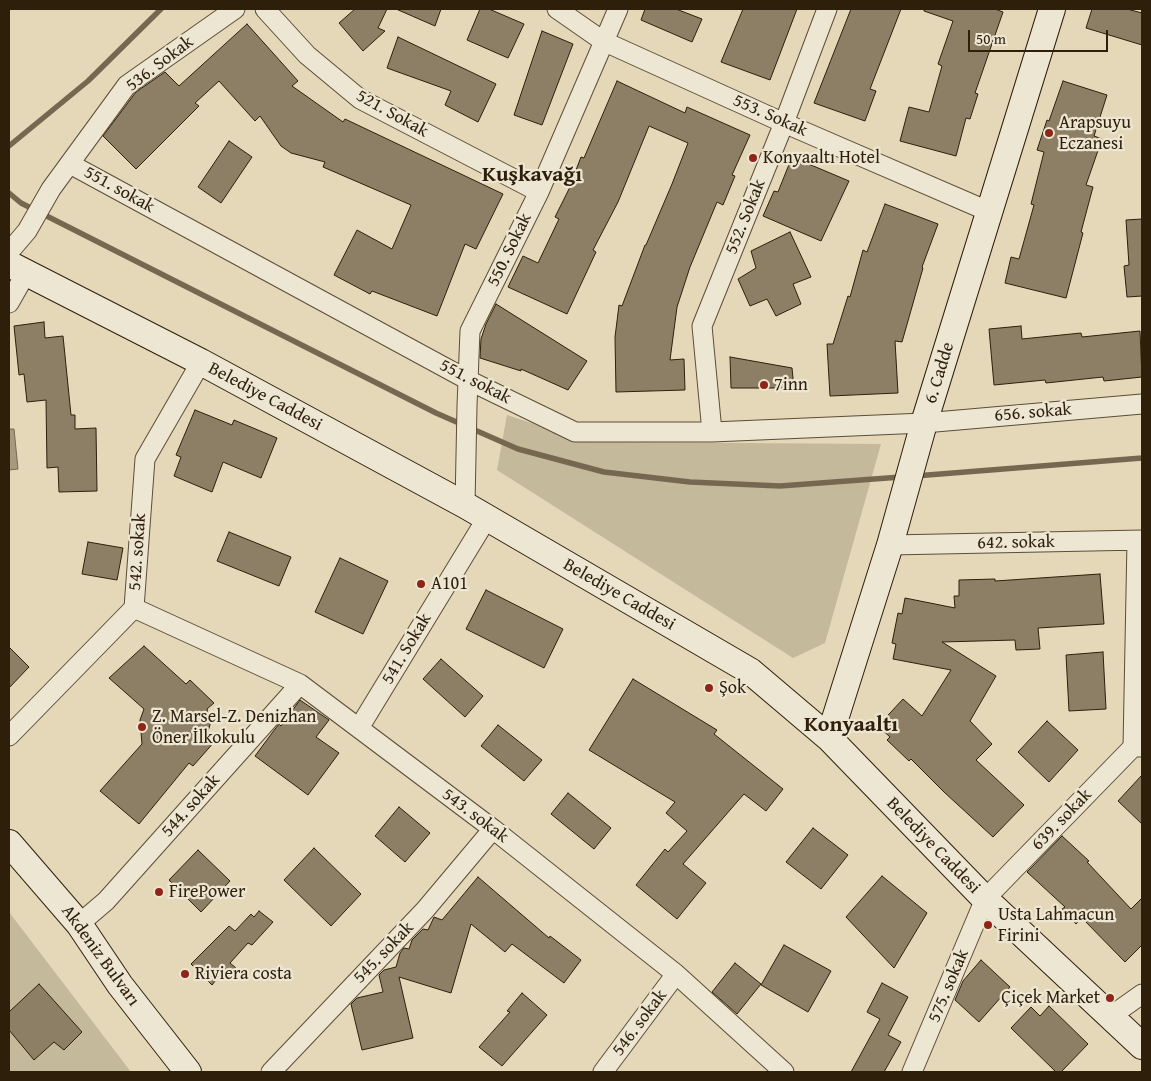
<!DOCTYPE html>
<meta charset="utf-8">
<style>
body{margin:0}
#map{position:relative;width:1151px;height:1081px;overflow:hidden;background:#e4d8b9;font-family:"Gentium Book Plus",serif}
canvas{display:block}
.frame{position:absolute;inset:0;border:10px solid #2e1f0a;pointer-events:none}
.scale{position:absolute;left:968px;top:30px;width:140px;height:22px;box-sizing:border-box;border:2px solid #2e1f0a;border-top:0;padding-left:6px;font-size:15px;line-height:18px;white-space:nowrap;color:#2e1f0a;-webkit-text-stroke:4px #ede6d2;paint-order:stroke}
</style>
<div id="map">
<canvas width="1151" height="1081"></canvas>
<div class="frame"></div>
<div class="scale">50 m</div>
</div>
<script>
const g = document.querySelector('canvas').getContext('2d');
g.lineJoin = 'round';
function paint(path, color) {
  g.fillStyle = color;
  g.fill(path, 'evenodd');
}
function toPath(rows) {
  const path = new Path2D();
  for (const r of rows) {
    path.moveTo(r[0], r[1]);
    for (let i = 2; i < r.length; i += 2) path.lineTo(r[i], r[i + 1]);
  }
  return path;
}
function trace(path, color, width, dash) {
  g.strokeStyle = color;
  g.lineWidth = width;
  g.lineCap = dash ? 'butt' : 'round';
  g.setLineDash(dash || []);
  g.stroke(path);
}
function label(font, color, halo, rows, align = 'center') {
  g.font = font + ' "Gentium Book Plus",serif';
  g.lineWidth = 4.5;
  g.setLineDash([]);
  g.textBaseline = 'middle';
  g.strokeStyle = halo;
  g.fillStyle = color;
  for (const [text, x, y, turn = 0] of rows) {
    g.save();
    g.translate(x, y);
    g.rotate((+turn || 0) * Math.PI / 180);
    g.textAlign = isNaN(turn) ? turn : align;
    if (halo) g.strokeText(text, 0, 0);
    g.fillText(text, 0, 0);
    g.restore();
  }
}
const green = toPath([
 [507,415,589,442,881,444,825,643,793,658,497,470],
 [9,912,131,1072,9,1072]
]);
const water = toPath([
 [9,429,14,429,18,469,9,470,9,429]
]);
const stream = toPath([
 [9,146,88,81,161,9],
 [9,193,21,203,436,413,518,449,604,472,690,482,780,486,901,477],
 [915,476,1142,458]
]);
const building = toPath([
 [355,9,387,9,378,28,385,31,363,51,339,23,355,9],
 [396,9,441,9,435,26,396,9],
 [480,9,489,9,524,24,508,58,467,40,480,9],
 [645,9,676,9,702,19,692,42,641,20,645,9],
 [743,9,797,9,770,80,721,62,743,9],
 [851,9,901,9,870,89,876,91,865,121,814,103,851,9],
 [924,9,995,9,1003,12,975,93,978,94,970,119,966,118,956,156,900,141,909,107,929,112,942,66,938,64,953,21,924,11,924,9],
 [1092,9,1127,9,1142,13,1142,45,1086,28,1092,9],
 [247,24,298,81,292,86,343,122,345,119,503,194,476,249,465,244,437,316,372,291,370,294,334,275,357,230,392,249,411,205,323,167,325,162,291,153,281,146,260,116,255,121,219,81,195,103,199,106,136,169,103,136,136,92,165,72,179,86,247,24],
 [542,31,573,44,542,125,514,115,542,31],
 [398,37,496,84,478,122,445,105,451,91,387,68,398,37],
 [617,81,685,113,687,107,750,135,732,175,735,176,723,205,717,202,690,267,677,307,670,360,684,359,685,390,616,392,615,337,619,305,622,306,645,245,646,245,672,184,688,143,649,126,618,202,593,250,596,252,567,314,508,287,523,256,538,263,559,219,555,217,572,183,571,183,581,157,584,158,617,81],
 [1063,81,1107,95,1094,136,1102,139,1086,185,1093,187,1081,232,1083,233,1066,298,1005,283,1011,257,1019,259,1034,205,1031,204,1044,152,1037,150,1047,120,1049,121,1063,81],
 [229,141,252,157,221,203,198,187,229,141],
 [792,157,849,181,821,241,763,216,774,191,778,192,792,157],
 [885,204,938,224,922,267,923,268,902,342,895,341,898,393,830,396,827,344,833,344,848,296,850,297,863,250,867,252,885,204],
 [1142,219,1142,296,1127,297,1124,266,1129,265,1126,220,1142,219],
 [790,232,811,277,793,284,801,304,776,316,767,299,750,306,738,279,756,268,751,251,790,232],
 [496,304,587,361,568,390,521,369,521,371,480,358,481,339,486,324,496,304],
 [44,322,45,338,63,336,71,415,75,415,75,429,96,428,97,491,59,492,58,467,47,468,46,400,27,402,24,374,19,375,14,326,44,322],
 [1021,326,1022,339,1081,333,1082,337,1140,331,1142,377,1104,381,1103,377,1046,383,1045,380,994,385,989,329,1021,326],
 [730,357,792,368,794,388,731,388,730,357],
 [195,410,232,425,234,420,277,438,261,478,223,462,212,492,174,476,181,457,176,455,195,410],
 [229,532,291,557,279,586,217,561,229,532],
 [88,542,123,548,117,580,82,574,88,542],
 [340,558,388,581,363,634,315,612,340,558],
 [1100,574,1104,624,1038,628,1040,649,1016,650,1015,640,942,642,996,676,970,721,992,744,976,760,1024,805,993,837,944,792,911,759,909,761,887,740,890,737,878,726,903,699,922,716,951,670,893,659,896,644,892,643,898,613,902,614,905,598,955,608,954,596,959,596,959,580,995,579,995,581,1100,574],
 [486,590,563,629,544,668,466,629,486,590],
 [144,646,186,684,190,680,214,703,207,709,210,725,208,731,216,740,193,766,189,763,139,824,100,791,142,744,140,720,144,709,109,678,144,646],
 [9,647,29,667,9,688,9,647],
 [1103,652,1106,709,1069,711,1066,655,1103,652],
 [441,659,483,696,465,717,423,679,441,659],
 [633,679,717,730,714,734,783,789,766,811,744,794,683,864,706,883,677,919,636,885,665,849,668,852,687,831,666,813,675,802,589,750,633,679],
 [300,700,329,720,316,737,339,753,308,795,255,756,272,733,279,724,281,726,300,700],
 [1047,721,1078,750,1049,782,1018,752,1047,721],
 [498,725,542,760,524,781,481,746,498,725],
 [1142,775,1142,824,1118,801,1142,775],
 [568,793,611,828,594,849,551,814,568,793],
 [399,807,430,833,405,862,375,836,399,807],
 [813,828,848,855,821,889,786,862,813,828],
 [1062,836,1089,861,1087,862,1131,909,1142,898,1142,945,1125,962,1082,918,1076,924,1062,909,1065,907,1027,872,1062,836],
 [314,848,361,894,331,926,284,880,314,848],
 [198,850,230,881,201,912,169,880,198,850],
 [882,876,927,913,894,968,846,917,882,876],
 [478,877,549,938,550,936,581,960,564,983,512,944,505,952,471,924,451,993,399,977,413,1038,362,1050,351,1004,357,998,383,992,379,975,384,970,396,967,400,953,404,948,409,949,412,940,423,929,428,930,434,917,442,920,478,877],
 [259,911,273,922,252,945,248,943,230,963,236,968,222,978,219,976,212,985,191,964,229,926,235,931,251,914,254,917,259,911],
 [784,945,831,971,808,1012,761,985,784,945],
 [981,960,1010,987,979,1022,955,1000,963,981,981,960],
 [735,963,761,984,737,1014,712,992,735,963],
 [882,983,908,997,888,1035,901,1042,884,1072,851,1072,880,1019,867,1012,882,983],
 [39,984,82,1032,64,1050,54,1042,34,1060,9,1030,9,1012,39,984],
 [522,993,547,1015,502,1066,479,1047,510,1012,507,1011,522,993],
 [1049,1006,1088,1044,1061,1072,1056,1072,1011,1028,1031,1007,1040,1016,1049,1006]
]);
const street = toPath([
 [265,9,307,55,360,99,539,192],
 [557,9,603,41,784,123,990,212],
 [70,164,468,380,575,432,712,432,924,423,1142,404],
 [9,252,27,231,51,189,127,85,235,9],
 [9,303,26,273],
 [712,432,702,326,784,123,827,9],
 [465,505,467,406,470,331,539,192,618,9],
 [890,545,1142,540],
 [134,608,300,684,493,829,676,974,784,1072],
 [359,728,487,518],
 [9,736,134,608,145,459,201,362],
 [1133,747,1137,541],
 [79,924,106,901,300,684],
 [1111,1016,1142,994],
 [271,1072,425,910,493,829],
 [603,1072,676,974],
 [912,1072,985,899,1133,747,1142,747]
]);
const secondary = toPath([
 [9,264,201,362,465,505,750,671,829,738,985,899,1142,1046],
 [829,738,890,545,924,423,1052,9],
 [9,843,79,924,120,985,188,1072]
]);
const markers = [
 [1049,133,5,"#8f2418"],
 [753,158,5,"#8f2418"],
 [764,385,5,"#8f2418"],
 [421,584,5,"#8f2418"],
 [709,688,5,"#8f2418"],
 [142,727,5,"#8f2418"],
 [159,892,5,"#8f2418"],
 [988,925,5,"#8f2418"],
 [185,974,5,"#8f2418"],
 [1110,998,5,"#8f2418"]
];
const streetNames = [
 ["536. Sokak",160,64,-37],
 ["521. Sokak",392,114,29],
 ["553. Sokak",770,116,24],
 ["551. sokak",119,190,29],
 ["552. Sokak",746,217,-68],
 ["550. Sokak",510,250,-64],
 ["6. Cadde",940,373,-73],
 ["551. sokak",475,382,27],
 ["Belediye Caddesi",265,397,28],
 ["656. sokak",1033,413,-5],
 ["642. sokak",1016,543,-1],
 ["542. sokak",138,552,-86],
 ["Belediye Caddesi",619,595,30],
 ["541. Sokak",407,649,-59],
 ["544. sokak",191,806,-48],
 ["543. sokak",475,816,37],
 ["639. sokak",1062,820,-46],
 ["Belediye Caddesi",933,846,46],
 ["545. sokak",384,953,-46],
 ["Akdeniz Bulvarı",100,956,54],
 ["575. sokak",949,986,-67],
 ["546. sokak",640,1023,-53]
];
const poiNames = [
 ["Arapsuyu",1059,123],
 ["Eczanesi",1059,144],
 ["Konyaaltı Hotel",763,158],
 ["7inn",774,385],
 ["A101",431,584],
 ["Şok",719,688],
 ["Z. Marsel-Z. Denizhan",152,717],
 ["Öner İlkokulu",152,738],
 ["FirePower",169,892],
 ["Usta Lahmacun",998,915],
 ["Firini",998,936],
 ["Riviera costa",195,974],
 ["Çiçek Market",1100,998,"right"]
];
const districtNames = [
 ["Kuşkavağı",532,175],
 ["Konyaaltı",851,725]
];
paint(green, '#c5b99b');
paint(water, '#a6997e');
trace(water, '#766850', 1);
trace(stream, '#766850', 5.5);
paint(building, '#8d7f65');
trace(building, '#2e1f0a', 1);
trace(street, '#5c4d36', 21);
trace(secondary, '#2e1f0a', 28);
trace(street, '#ede6d2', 19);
trace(secondary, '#ede6d2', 26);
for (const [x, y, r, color] of markers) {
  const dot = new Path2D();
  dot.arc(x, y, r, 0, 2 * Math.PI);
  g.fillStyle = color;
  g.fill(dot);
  trace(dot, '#ede6d2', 2);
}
label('18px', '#2e1f0a', '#ede6d2', streetNames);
label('18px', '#2e1f0a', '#ede6d2', poiNames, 'left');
label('bold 22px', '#2e1f0a', '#ede6d2', districtNames);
</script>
